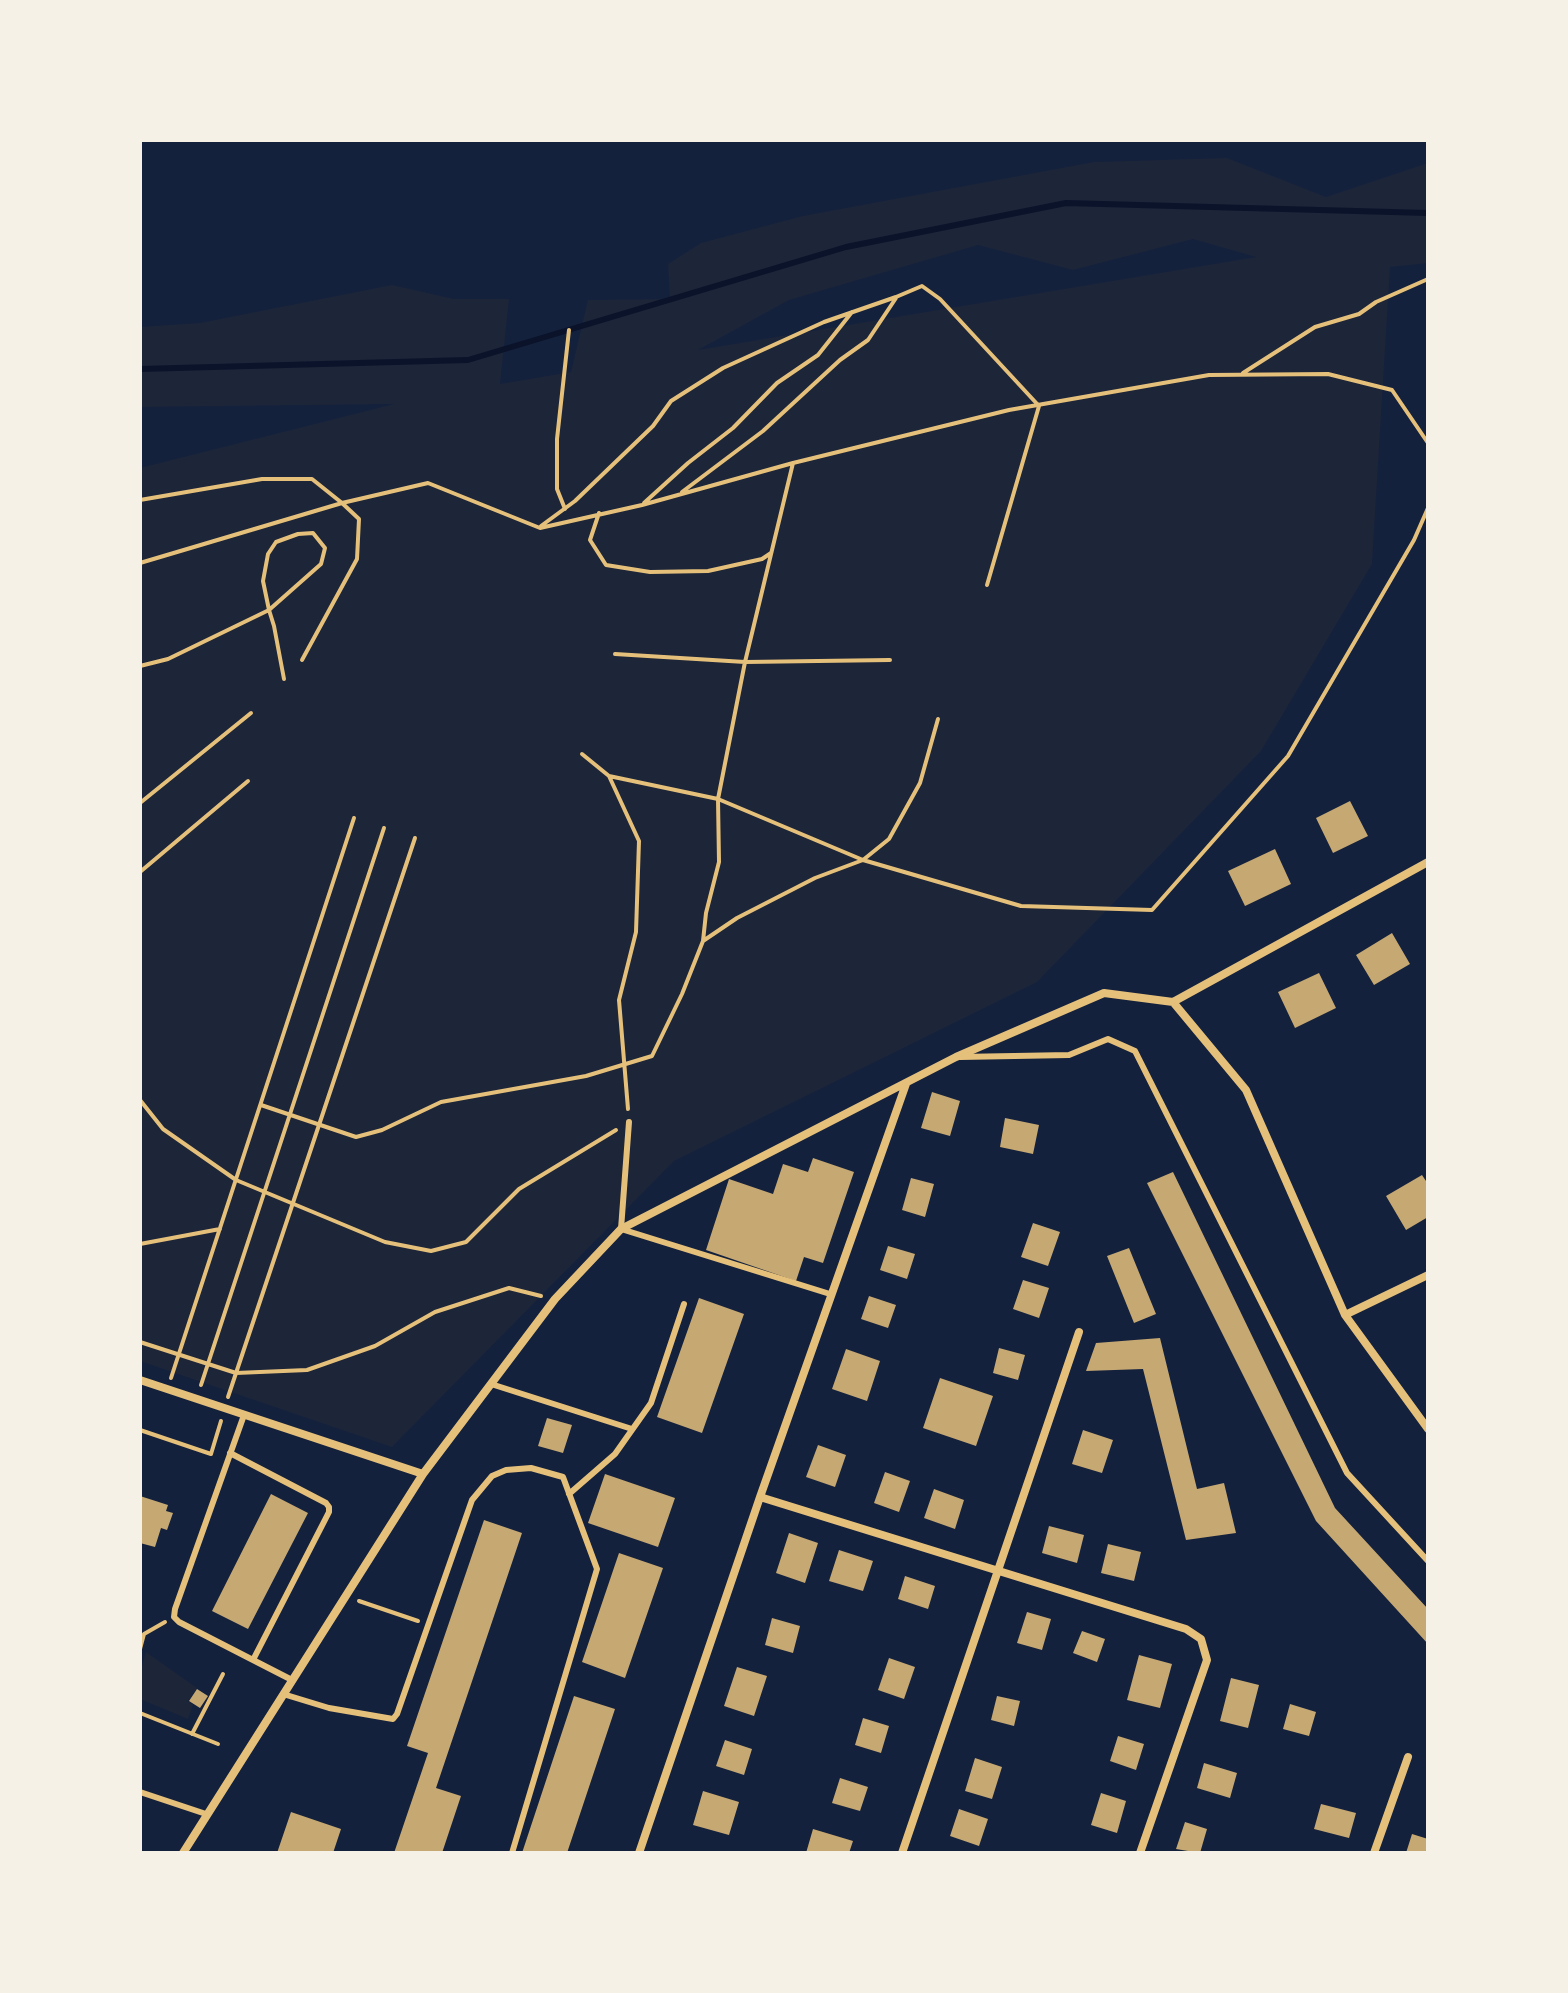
<!DOCTYPE html>
<style>
body{margin:0}
#map{position:relative;width:1568px;height:1993px;overflow:hidden;background:#14213d;font-family:"PT Sans",sans-serif}
canvas{display:block}
.frame{position:absolute;inset:0;border:142px solid #f6f1e7;pointer-events:none}
</style>
<div id="map">
<canvas width="1568" height="1993"></canvas>
<div class="frame"></div>
</div>
<script>
const g = document.querySelector('canvas').getContext('2d');
g.lineJoin = 'round';
function paint(path, color) {
  g.fillStyle = color;
  g.fill(path, 'evenodd');
}
function toPath(rows) {
  const path = new Path2D();
  for (const r of rows) {
    path.moveTo(r[0], r[1]);
    for (let i = 2; i < r.length; i += 2) path.lineTo(r[i], r[i + 1]);
  }
  return path;
}
function trace(path, color, width, dash) {
  g.strokeStyle = color;
  g.lineWidth = width;
  g.lineCap = dash ? 'butt' : 'round';
  g.setLineDash(dash || []);
  g.stroke(path);
}
const green = toPath([
 [1227,158,1326,197,1428,163,1428,263,1390,267,1372,564,1261,751,1037,982,674,1161,392,1447,140,1361,140,468,394,404,140,407,140,327,200,323,392,285,454,299,509,299,500,384,571,372,588,300,670,299,668,264,701,243,803,216,1094,162],
 [1193,239,1256,257,698,350,789,300,978,245,1073,270],
 [146,1652,197,1688,188,1701,193,1705,188,1719,140,1699,140,1673]
]);
const stream = toPath([
 [140,369,468,360,846,247,1066,203,1428,213]
]);
const building = toPath([
 [1350,801,1368,836,1333,853,1316,818],
 [1275,849,1291,884,1245,906,1228,871],
 [1392,933,1410,964,1374,985,1356,955],
 [1319,973,1336,1008,1295,1028,1278,992],
 [932,1092,960,1101,950,1136,921,1128],
 [1005,1118,1039,1125,1033,1154,1000,1147],
 [813,1158,854,1172,823,1263,804,1257,796,1281,706,1250,729,1179,773,1194,783,1164,808,1172],
 [1173,1172,1335,1508,1428,1609,1428,1644,1316,1521,1147,1183],
 [1422,1175,1428,1184,1428,1217,1406,1230,1386,1196],
 [911,1178,934,1184,925,1217,902,1210],
 [1033,1223,1060,1232,1048,1266,1021,1257],
 [888,1246,915,1254,907,1279,880,1270],
 [1129,1248,1156,1314,1134,1323,1107,1256],
 [1023,1280,1049,1288,1039,1318,1013,1309],
 [869,1296,896,1305,888,1328,861,1319],
 [699,1298,744,1314,702,1433,657,1417],
 [1160,1338,1197,1489,1224,1483,1236,1533,1186,1540,1143,1369,1086,1371,1096,1343],
 [999,1348,1025,1355,1018,1380,993,1373],
 [846,1349,880,1361,867,1401,832,1389],
 [940,1378,993,1396,976,1446,923,1428],
 [547,1418,572,1425,563,1453,538,1446],
 [1083,1430,1113,1440,1102,1473,1072,1464],
 [818,1445,846,1455,835,1487,806,1477],
 [885,1472,910,1481,899,1512,874,1503],
 [605,1474,675,1498,658,1547,588,1523],
 [934,1489,964,1500,955,1529,924,1518],
 [271,1494,308,1513,248,1629,212,1611],
 [140,1496,168,1505,166,1511,173,1513,167,1530,161,1528,155,1547,140,1543],
 [484,1520,522,1533,436,1788,461,1796,442,1853,394,1853,428,1753,407,1746],
 [1049,1526,1084,1535,1077,1563,1042,1553],
 [789,1533,818,1543,805,1583,776,1573],
 [1108,1544,1141,1552,1134,1581,1101,1573],
 [839,1550,873,1561,863,1591,829,1581],
 [619,1553,663,1568,625,1678,582,1662],
 [905,1576,935,1586,928,1609,898,1599],
 [1027,1612,1051,1619,1042,1650,1017,1643],
 [772,1618,800,1626,793,1653,765,1645],
 [1082,1631,1105,1639,1097,1662,1073,1653],
 [1139,1655,1172,1664,1160,1708,1127,1700],
 [889,1658,915,1667,904,1699,878,1690],
 [737,1667,767,1676,754,1716,724,1706],
 [1231,1678,1259,1685,1248,1728,1220,1721],
 [197,1689,208,1696,200,1708,189,1701],
 [574,1696,615,1709,567,1853,522,1853],
 [997,1696,1020,1701,1014,1726,991,1720],
 [1290,1704,1316,1712,1309,1736,1283,1729],
 [863,1718,889,1726,881,1753,855,1745],
 [1118,1736,1144,1744,1136,1770,1110,1761],
 [725,1740,752,1749,744,1775,716,1766],
 [975,1758,1002,1767,992,1799,965,1791],
 [1204,1763,1237,1773,1230,1798,1197,1788],
 [840,1778,868,1787,860,1811,832,1803],
 [703,1791,739,1802,729,1835,693,1825],
 [1101,1793,1126,1801,1117,1833,1091,1825],
 [1321,1804,1356,1813,1349,1838,1314,1829],
 [959,1809,988,1819,979,1846,950,1836],
 [291,1812,341,1829,333,1853,277,1853],
 [1185,1822,1207,1829,1200,1853,1176,1849],
 [813,1829,853,1841,849,1853,806,1853],
 [1412,1834,1428,1839,1428,1853,1406,1853]
]);
const path = toPath([
 [1243,373,1315,327,1359,314,1376,302,1428,279],
 [682,492,763,431,840,360,868,340,896,298],
 [140,500,262,479,312,479,342,503,428,483,540,528,642,505,793,463,1009,410,1209,375,1328,374,1392,390,1428,443],
 [644,503,688,463,733,428,777,383,818,355,852,312],
 [565,509,557,489,557,439,569,330],
 [599,513,590,540,606,565,650,572,708,571,762,559,771,553],
 [541,526,575,501,653,426,671,401,723,368,824,322,896,297,922,286,940,299,1039,406,987,585],
 [140,563,342,503,359,519,357,559,302,660],
 [615,654,745,662,890,660],
 [140,666,168,659,269,610,321,564,325,548,313,533,298,534,276,542,268,554,263,581,269,610,274,626,284,679],
 [582,754,609,776,718,799,863,860,1021,906,1152,910,1288,756,1414,540,1428,508],
 [609,776,639,841,636,932,619,1000,628,1109],
 [140,803,251,713],
 [140,872,248,781],
 [703,941,706,913,719,862,718,799,745,662,793,463],
 [140,1100,163,1129,236,1180,385,1242,431,1251,466,1242,519,1189,616,1130],
 [261,1105,356,1137,382,1130,441,1102,586,1076,652,1056,682,994,703,941,737,918,815,878,863,860,889,839,920,783,938,719],
 [140,1244,220,1229],
 [140,1342,236,1373,307,1370,375,1346,435,1312,509,1288,541,1296],
 [171,1378,354,818],
 [201,1385,384,828],
 [228,1397,415,838],
 [140,1430,211,1454,221,1421],
 [359,1601,418,1621],
 [140,1649,144,1634,165,1622],
 [140,1713,218,1744],
 [192,1734,223,1674]
]);
const service = toPath([
 [960,1057,1069,1055,1108,1039,1135,1051,1347,1473,1428,1561],
 [629,1122,621,1229,830,1294],
 [491,1384,632,1429],
 [244,1415,175,1609,174,1617,179,1622,253,1660],
 [230,1453,326,1503,329,1507,329,1512,253,1660,292,1680],
 [569,1494,615,1454,651,1403,684,1304],
 [283,1694,329,1708,393,1719,397,1714,472,1500,492,1476,506,1470,531,1468,563,1477,597,1569,512,1853],
 [140,1792,206,1814]
]);
const minor = toPath([
 [1173,1002,1428,862],
 [1345,1315,1428,1275],
 [140,1380,423,1474],
 [760,1497,1186,1629,1201,1639,1207,1660,1140,1853],
 [183,1853,423,1474,555,1299,621,1229,956,1057,1104,993,1173,1002,1246,1090,1345,1315,1428,1429],
 [639,1853,760,1497,906,1084],
 [902,1853,1079,1332],
 [1374,1853,1408,1757]
]);
paint(green, '#1d2539');
trace(stream, '#0b132b', 6);
paint(building, '#c6a872');
trace(path, '#e5c07b', 4);
trace(service, '#e5c07b', 6);
trace(minor, '#e5c07b', 8);
</script>
